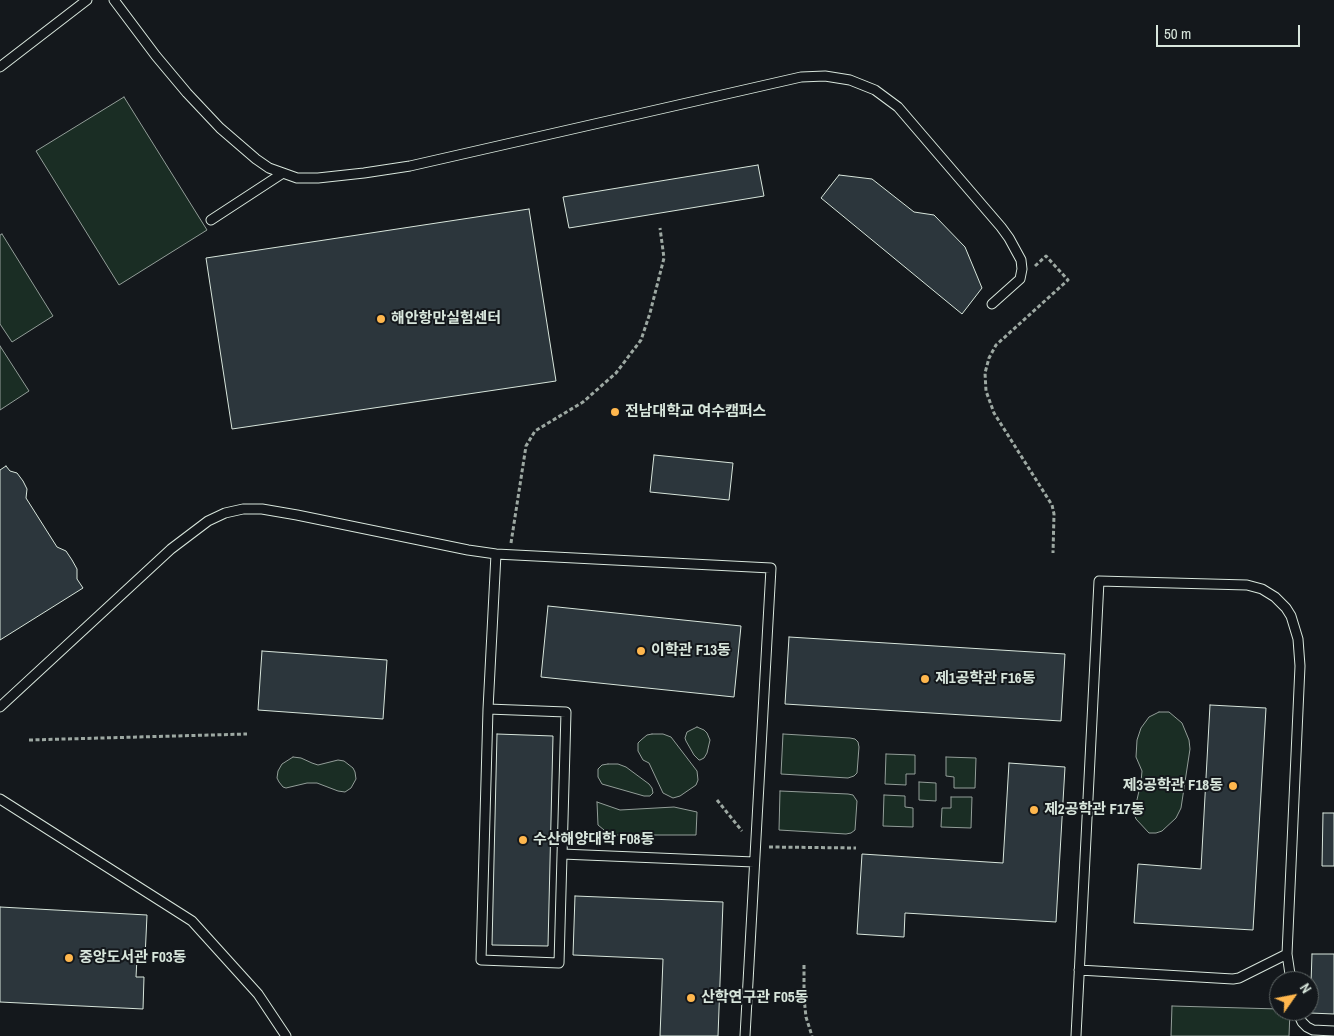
<!DOCTYPE html>
<meta charset="utf-8">
<style>
body{margin:0}
#map{position:relative;width:1334px;height:1036px;overflow:hidden;background:#14181c;font-family:"Archivo Narrow",sans-serif}
canvas{display:block}
.north{position:absolute;left:1269px;top:971px;width:50px;height:50px;box-sizing:border-box;background:#14181c;border:1px solid #626a69;border-radius:50%;rotate:57deg;font-size:14px;font-weight:700;line-height:20px;text-align:center;color:#d8e6dc}
.north::after{content:'';display:block;margin:auto;width:18px;height:22px;background:#ffb74d;clip-path:polygon(50% 0,100% 100%,50% 72%,0 100%)}
.scale{position:absolute;left:1156px;top:25px;width:144px;height:22px;box-sizing:border-box;border:2px solid #d8e6dc;border-top:0;padding-left:6px;font-size:15px;line-height:18px;white-space:nowrap;color:#d8e6dc;-webkit-text-stroke:4px #14181c;paint-order:stroke}
</style>
<div id="map">
<canvas width="1334" height="1036"></canvas>
<div class="north">N</div>
<div class="scale">50 m</div>
</div>
<script>
const g = document.querySelector('canvas').getContext('2d');
g.lineJoin = 'round';
function paint(path, color) {
  g.fillStyle = color;
  g.fill(path, 'evenodd');
}
function toPath(rows) {
  const path = new Path2D();
  for (const r of rows) {
    path.moveTo(r[0], r[1]);
    for (let i = 2; i < r.length; i += 2) path.lineTo(r[i], r[i + 1]);
  }
  return path;
}
function trace(path, color, width, dash) {
  g.strokeStyle = color;
  g.lineWidth = width;
  g.lineCap = dash ? 'butt' : 'round';
  g.setLineDash(dash || []);
  g.stroke(path);
}
function label(font, color, halo, rows, align = 'center') {
  g.font = font + ' "Archivo Narrow","Noto Sans KR",sans-serif';
  g.lineWidth = 4;
  g.setLineDash([]);
  g.textBaseline = 'middle';
  g.strokeStyle = halo;
  g.fillStyle = color;
  for (const [text, x, y, turn = 0] of rows) {
    g.save();
    g.translate(x, y);
    g.rotate((+turn || 0) * Math.PI / 180);
    g.textAlign = isNaN(turn) ? turn : align;
    if (halo) g.strokeText(text, 0, 0);
    g.fillText(text, 0, 0);
    g.restore();
  }
}
const green = toPath([
 [124,97,207,230,119,285,36,151,124,97],
 [2,234,53,316,12,342,0,324,0,235,2,234],
 [0,346,29,391,0,410,0,346],
 [1159,712,1169,712,1182,723,1189,740,1190,749,1181,808,1176,818,1162,831,1156,833,1149,833,1136,819,1134,813,1141,782,1142,771,1136,757,1137,740,1141,728,1149,717,1159,712],
 [697,727,704,730,707,733,710,740,707,753,704,758,700,760,699,760,694,755,686,741,685,738,687,732,697,727],
 [652,734,663,734,671,737,697,771,698,780,696,785,680,796,673,798,663,793,649,763,643,760,638,751,638,743,641,740,647,735,652,734],
 [783,734,850,738,855,739,858,742,859,747,857,773,854,776,848,778,781,774,783,734],
 [886,754,915,755,915,774,906,774,906,785,885,784,886,754],
 [293,757,301,758,312,763,318,765,338,760,344,761,353,768,355,772,356,779,351,788,345,792,338,791,317,783,307,783,286,788,283,787,279,782,277,778,278,771,282,764,293,757],
 [946,757,976,758,975,788,954,788,954,777,946,776,946,757],
 [608,764,618,764,626,767,649,784,652,788,653,793,650,796,644,796,602,784,598,777,598,769,602,765,608,764],
 [919,782,936,783,936,801,919,800,919,782],
 [780,791,848,794,853,795,857,801,855,830,851,833,846,834,779,830,780,791],
 [884,795,905,796,905,807,913,808,913,827,883,826,884,795],
 [951,797,972,797,971,828,941,827,942,808,951,808,951,797],
 [597,802,620,810,674,807,697,812,696,835,610,835,598,825,597,802],
 [1172,1006,1279,1009,1279,1011,1290,1011,1289,1036,1171,1036,1172,1006]
]);
const building = toPath([
 [758,165,764,196,569,228,563,197,758,165],
 [839,175,872,179,914,212,934,215,965,247,982,288,962,314,821,198,839,175],
 [529,209,556,381,232,429,206,258,529,209],
 [654,455,733,463,729,500,650,492,654,455],
 [6,466,10,471,17,473,23,481,27,489,26,498,57,547,66,551,72,560,77,569,77,579,83,588,0,640,0,470,6,466],
 [548,606,741,626,734,697,541,677,548,606],
 [789,637,1065,654,1061,721,785,704,789,637],
 [262,651,387,660,383,719,258,710,262,651],
 [1210,705,1266,708,1253,930,1134,923,1138,864,1201,869,1210,705],
 [497,734,553,736,548,946,492,945,497,734],
 [1009,763,1065,767,1056,922,905,913,904,937,857,934,862,854,1003,863,1009,763],
 [1323,813,1334,813,1334,866,1322,866,1323,813],
 [575,896,723,902,718,1036,660,1036,663,959,573,955,575,896],
 [0,907,147,915,145,958,137,958,136,977,144,977,143,1009,0,1002,0,907],
 [1312,954,1334,954,1334,1014,1310,1013,1312,954]
]);
const path = toPath([
 [1035,266,1046,256,1068,280,996,345,989,358,985,373,986,391,994,413,1052,505,1054,514,1053,553],
 [511,543,526,446,535,431,583,402,616,373,641,340,650,313,664,258,660,228],
 [29,740,247,734],
 [717,800,742,831],
 [769,847,856,848],
 [804,965,804,998,806,1017,812,1036]
]);
const service = toPath([
 [114,0,156,56,187,93,220,128,256,159,269,168,297,178,318,178,364,173,410,166,801,77,825,76,850,80,875,90,898,107,1001,227,1009,238,1021,260,1022,269,1020,279,992,304],
 [0,67,87,0],
 [211,220,283,173],
 [0,707,171,549,208,521,225,513,243,509,262,509,297,515,468,550,496,554,771,568,745,1036],
 [488,709,566,712,559,963,481,960,488,709],
 [488,709,496,554],
 [0,799,192,921,258,994,286,1036],
 [562,854,754,862],
 [1079,970,1233,979,1239,978,1287,954],
 [1297,1011,1302,1022,1307,1027,1313,1030,1334,1031],
 [1076,1036,1099,581,1247,585,1262,589,1275,597,1286,608,1291,616,1298,639,1300,666,1287,954,1291,981]
]);
const markers = [
 [381,319,5,"#ffb74d"],
 [615,412,5,"#ffb74d"],
 [641,651,5,"#ffb74d"],
 [925,679,5,"#ffb74d"],
 [1233,786,5,"#ffb74d"],
 [1034,810,5,"#ffb74d"],
 [523,840,5,"#ffb74d"],
 [69,958,5,"#ffb74d"],
 [691,998,5,"#ffb74d"]
];
const poiNames = [
 ["해안항만실험센터",391,319],
 ["전남대학교 여수캠퍼스",625,412],
 ["이학관 F13동",651,651],
 ["제1공학관 F16동",935,679],
 ["제3공학관 F18동",1223,786,"right"],
 ["제2공학관 F17동",1044,810],
 ["수산해양대학 F08동",533,840],
 ["중앙도서관 F03동",79,958],
 ["산학연구관 F05동",701,998]
];
paint(green, '#1a2d24');
trace(green, '#939e99', 1);
paint(building, '#2c363c');
trace(building, '#d8e6dc', 1);
trace(service, '#d8e6dc', 11);
trace(path, '#9da8a2', 3, [4, 2.5]);
trace(service, '#14181c', 9);
for (const [x, y, r, color] of markers) {
  const dot = new Path2D();
  dot.arc(x, y, r, 0, 2 * Math.PI);
  g.fillStyle = color;
  g.fill(dot);
  trace(dot, '#14181c', 2);
}
label('bold 15px', '#d8e6dc', '#14181c', poiNames, 'left');
</script>
